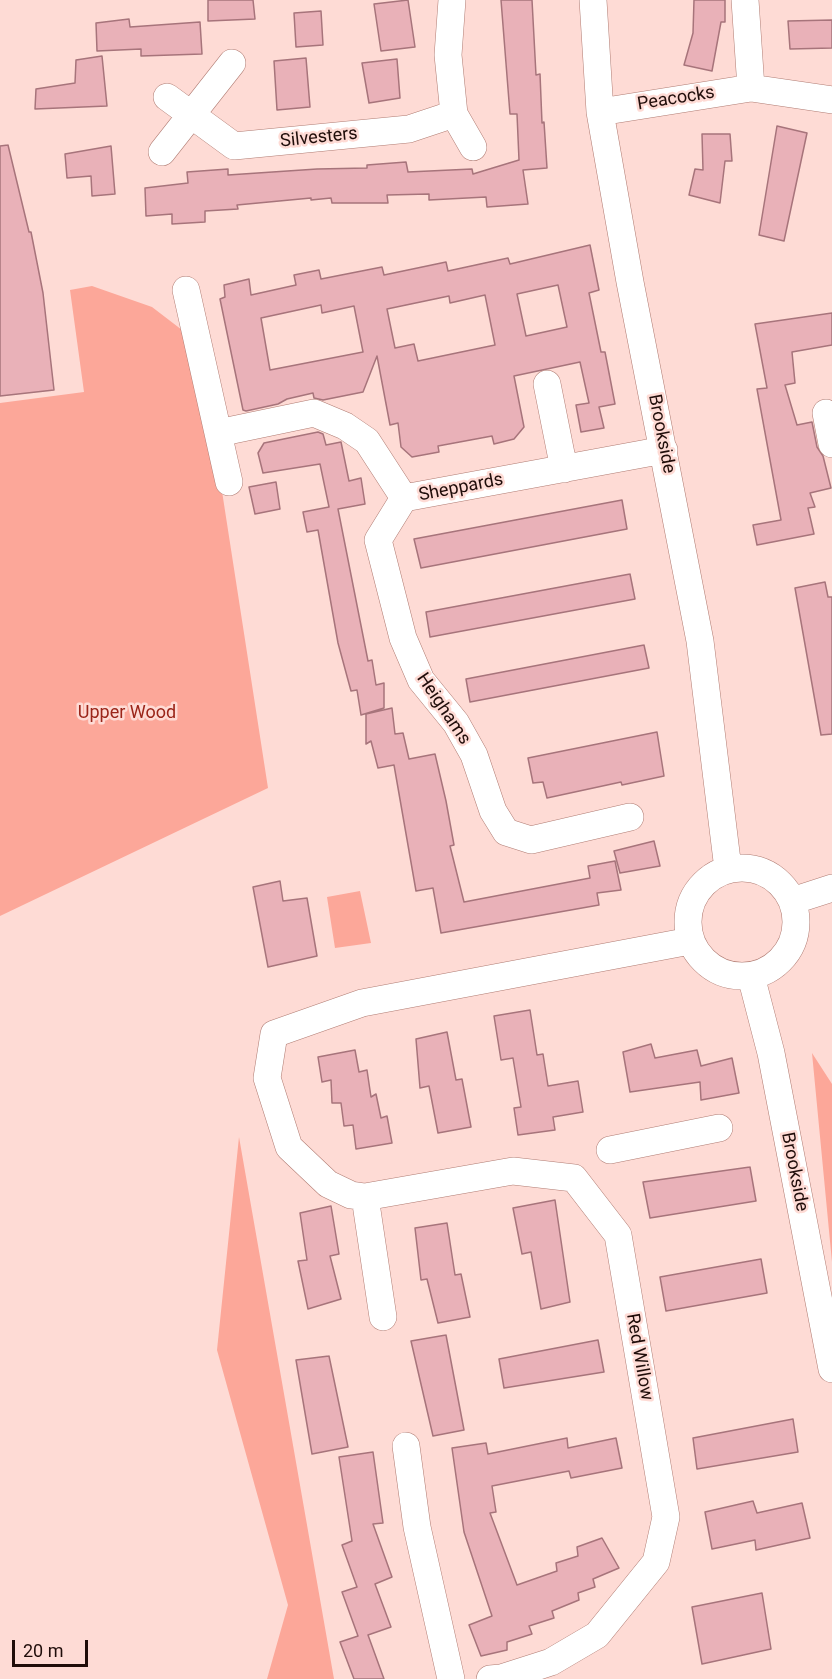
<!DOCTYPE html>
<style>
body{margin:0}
#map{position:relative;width:832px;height:1679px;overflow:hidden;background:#fedbd5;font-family:Roboto,sans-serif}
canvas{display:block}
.scale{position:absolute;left:12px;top:1640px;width:76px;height:27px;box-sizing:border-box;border:3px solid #200d0a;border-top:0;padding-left:8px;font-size:18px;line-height:21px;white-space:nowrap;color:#200d0a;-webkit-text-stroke:4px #fedbd5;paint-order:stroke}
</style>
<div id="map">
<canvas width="832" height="1679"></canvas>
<div class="scale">20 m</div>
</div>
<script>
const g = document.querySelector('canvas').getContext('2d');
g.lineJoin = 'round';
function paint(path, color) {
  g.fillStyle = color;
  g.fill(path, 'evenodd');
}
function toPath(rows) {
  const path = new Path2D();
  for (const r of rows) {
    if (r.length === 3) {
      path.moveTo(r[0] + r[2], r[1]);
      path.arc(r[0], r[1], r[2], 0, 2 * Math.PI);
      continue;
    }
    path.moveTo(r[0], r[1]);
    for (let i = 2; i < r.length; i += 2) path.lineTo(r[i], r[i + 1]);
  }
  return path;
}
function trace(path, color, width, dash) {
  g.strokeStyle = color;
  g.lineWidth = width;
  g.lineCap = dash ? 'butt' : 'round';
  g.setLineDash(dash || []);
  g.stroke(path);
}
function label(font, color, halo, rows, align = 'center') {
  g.font = font + ' Roboto,sans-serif';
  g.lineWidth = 5;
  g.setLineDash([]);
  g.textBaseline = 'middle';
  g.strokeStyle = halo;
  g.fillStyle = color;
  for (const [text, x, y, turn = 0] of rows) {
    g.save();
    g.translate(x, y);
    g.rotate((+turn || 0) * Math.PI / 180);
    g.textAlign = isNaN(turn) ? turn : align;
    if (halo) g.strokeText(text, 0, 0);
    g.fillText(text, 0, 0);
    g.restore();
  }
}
const green = toPath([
 [92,286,152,307,199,343,268,788,0,916,0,403,84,392,70,290],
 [360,891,371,943,335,948,327,897],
 [812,1053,832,1084,832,1262],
 [239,1137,334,1679,267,1679,288,1605,217,1350]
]);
const building = toPath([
 [208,0,253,0,255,19,208,21,208,0],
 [408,0,415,47,381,51,374,4,408,0],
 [501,0,532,0,536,75,540,74,542,123,544,122,547,168,523,170,528,204,487,207,486,197,429,200,429,194,387,195,388,203,332,203,331,198,311,200,311,198,237,205,238,209,205,211,205,222,172,224,172,214,146,216,145,188,188,183,187,172,228,169,228,175,317,169,367,168,367,165,406,162,408,172,472,169,473,174,519,160,517,114,510,114,501,0],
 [694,0,725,0,725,22,721,22,712,71,684,65,693,33,694,0],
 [321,11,323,45,296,47,294,13,321,11],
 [129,19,130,27,200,22,202,54,141,56,141,49,97,51,96,23,129,19],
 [832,20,832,48,790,49,788,21,832,20],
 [102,56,107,106,35,109,36,89,75,83,76,60,102,56],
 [306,58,310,107,277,110,274,61,306,58],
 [397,59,400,98,369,103,362,63,397,59],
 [777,126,807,133,784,241,759,235,777,126],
 [702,134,730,134,732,161,725,161,720,203,689,195,695,169,703,170,702,134],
 [8,145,29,232,31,232,43,293,54,390,0,396,0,146,8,145],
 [111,146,115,194,92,196,91,176,67,178,65,154,111,146],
 [590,245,599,290,589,293,601,352,605,352,615,404,599,407,604,428,581,432,576,405,589,403,580,362,514,376,524,427,514,439,494,444,492,436,438,446,439,452,412,457,401,447,398,423,390,425,377,356,363,392,323,400,314,398,313,393,287,399,278,404,246,411,243,410,220,299,225,297,224,285,249,279,251,295,296,285,294,275,319,270,321,279,382,267,384,275,446,262,448,271,508,258,510,264,590,245],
 [558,285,567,327,526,336,517,294,558,285],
 [485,295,495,345,418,361,414,344,395,348,387,309,449,296,450,303,485,295],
 [321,305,322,313,354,306,363,352,270,370,261,318,321,305],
 [832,313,832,345,792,352,795,383,785,385,797,425,812,422,817,447,823,456,831,488,810,493,815,507,808,508,814,534,757,545,753,525,781,520,757,389,767,388,755,324,832,313],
 [318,432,323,434,326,445,341,442,349,481,361,478,365,504,338,509,368,661,372,660,376,685,384,683,384,708,361,715,357,690,351,691,338,643,318,530,307,532,303,512,329,507,320,464,263,473,258,453,264,443,318,432],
 [276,482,280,509,255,514,249,487,276,482],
 [622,500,627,529,421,568,414,539,622,500],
 [630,574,635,599,430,637,426,612,630,574],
 [825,582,828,597,832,597,832,734,821,735,795,588,825,582],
 [644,645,649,668,470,702,466,679,644,645],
 [392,708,395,734,403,733,409,759,435,754,446,801,454,845,450,846,464,902,590,878,588,866,615,861,621,890,597,893,599,905,441,933,433,888,416,891,394,765,378,768,371,741,366,744,366,714,392,708],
 [657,732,664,776,622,785,621,782,547,798,543,782,533,783,528,758,657,732],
 [654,841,660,866,620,873,614,851,654,841],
 [280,881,283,901,307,898,317,956,268,967,253,887,280,881],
 [530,1010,537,1055,543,1054,548,1086,578,1081,583,1112,553,1117,555,1130,518,1135,514,1108,521,1107,513,1058,501,1060,494,1016,530,1010],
 [447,1032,456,1080,462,1079,471,1127,438,1133,429,1086,420,1088,416,1039,447,1032],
 [651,1044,655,1058,697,1050,701,1066,732,1058,739,1093,701,1100,700,1082,630,1092,623,1052,651,1044],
 [355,1050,359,1072,367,1070,371,1097,376,1094,381,1118,387,1116,392,1143,356,1149,353,1125,344,1126,341,1103,332,1103,331,1080,322,1082,318,1057,355,1050],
 [750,1167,756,1201,650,1218,643,1182,750,1167],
 [555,1200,570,1302,541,1309,531,1252,522,1254,513,1208,555,1200],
 [331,1206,339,1254,330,1256,341,1299,308,1309,298,1261,307,1260,300,1213,331,1206],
 [447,1223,455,1275,461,1274,470,1317,438,1323,427,1279,421,1280,415,1228,447,1223],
 [761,1259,767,1293,666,1311,660,1277,761,1259],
 [446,1335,464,1430,433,1436,411,1341,446,1335],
 [598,1340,604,1372,504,1388,499,1359,598,1340],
 [329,1356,348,1447,312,1454,296,1360,329,1356],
 [793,1419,798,1452,697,1469,693,1438,793,1419],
 [567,1438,568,1448,616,1438,622,1468,571,1478,569,1471,492,1486,496,1512,490,1513,517,1585,557,1571,556,1563,578,1556,577,1547,602,1538,619,1568,593,1579,595,1587,578,1593,579,1600,552,1611,554,1618,529,1626,532,1634,507,1642,507,1650,481,1656,469,1625,492,1616,464,1532,452,1448,486,1443,488,1454,567,1438],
 [373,1452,383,1523,373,1524,392,1577,375,1584,391,1627,368,1635,384,1679,354,1679,340,1642,358,1636,342,1592,357,1587,342,1545,352,1541,339,1457,373,1452],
 [753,1501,757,1513,802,1503,810,1538,756,1550,755,1540,712,1549,705,1512,753,1501],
 [762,1593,771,1649,702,1664,692,1607,762,1593]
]);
const minor = toPath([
 [452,0,448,55,454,114,473,147],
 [593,0,600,112,630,282,700,641,728,869],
 [745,0,751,88],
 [167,97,234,146,409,129,454,114],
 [600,112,751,88,832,100],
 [162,152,232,63],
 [186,290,229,482],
 [547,384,564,469],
 [826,413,832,444],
 [218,433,314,413,345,426,367,441,404,498,664,450],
 [404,498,378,540,403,638,421,680,456,723,474,755,493,811,506,832,531,840,630,817],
 [742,922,54],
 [792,901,832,888],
 [751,976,771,1053,832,1369],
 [610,1150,719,1128],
 [365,1197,383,1317],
 [406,1446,417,1527,451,1679],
 [490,1679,501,1678,551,1662,597,1635,656,1562,666,1517,618,1235,574,1178,513,1171,365,1197,351,1195,328,1184,289,1147,267,1078,274,1034,362,1003,690,941]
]);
const streetNames = [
 ["Peacocks",676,99,-9],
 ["Silvesters",319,138,-6],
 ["Brookside",661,434,79],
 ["Sheppards",461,488,-11],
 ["Heighams",443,709,56],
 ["Brookside",794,1172,79],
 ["Red Willow",639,1357,80]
];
const parkNames = [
 ["Upper Wood",127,713]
];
paint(green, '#fca799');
paint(building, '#e9b1b8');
trace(building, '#a7747b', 1.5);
trace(minor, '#b07c73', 28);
trace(minor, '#fff', 27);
label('18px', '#200d0a', '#fedbd5', streetNames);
label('18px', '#9b2519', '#fedbd5', parkNames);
</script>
